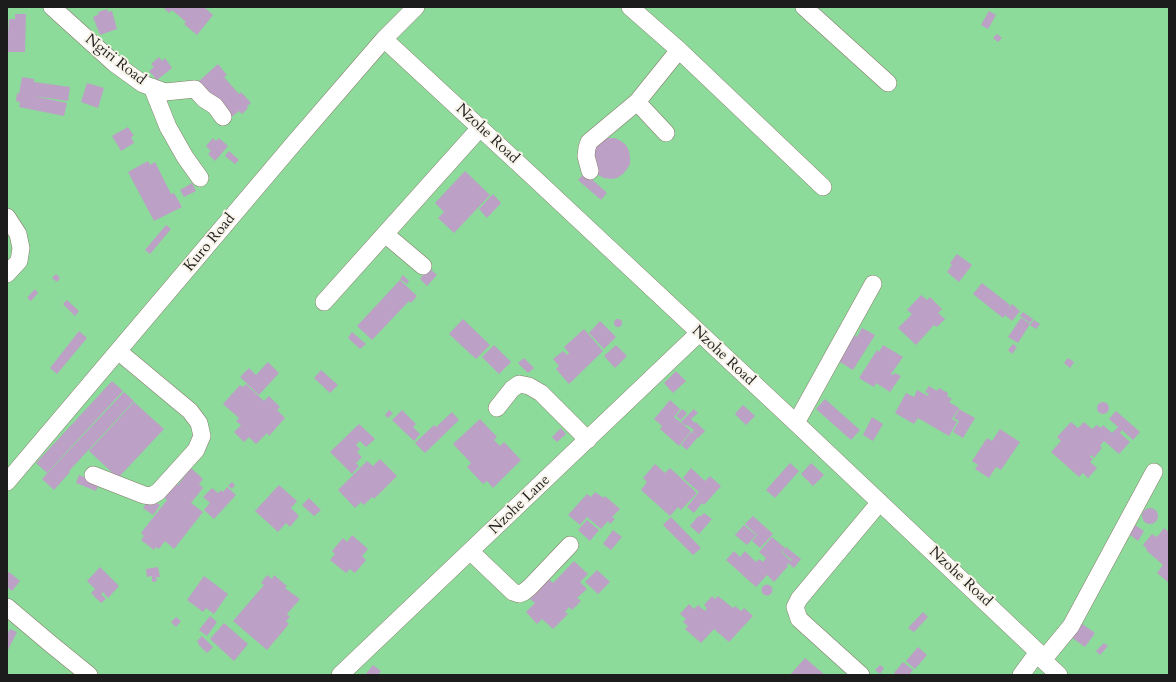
<!DOCTYPE html>
<style>
body{margin:0}
#map{position:relative;width:1176px;height:682px;overflow:hidden;background:#f2dbbb;font-family:Cardo,serif}
canvas{display:block}
.frame{position:absolute;inset:0;border:8px solid #1c1c1c;pointer-events:none}
</style>
<div id="map">
<canvas width="1176" height="682"></canvas>
<div class="frame"></div>
</div>
<script>
const g = document.querySelector('canvas').getContext('2d');
g.lineJoin = 'round';
function paint(path, color) {
  g.fillStyle = color;
  g.fill(path, 'evenodd');
}
function toPath(rows) {
  const path = new Path2D();
  for (const r of rows) {
    if (r.length === 3) {
      path.moveTo(r[0] + r[2], r[1]);
      path.arc(r[0], r[1], r[2], 0, 2 * Math.PI);
      continue;
    }
    path.moveTo(r[0], r[1]);
    for (let i = 2; i < r.length; i += 2) path.lineTo(r[i], r[i + 1]);
  }
  return path;
}
function trace(path, color, width, dash) {
  g.strokeStyle = color;
  g.lineWidth = width;
  g.lineCap = dash ? 'butt' : 'round';
  g.setLineDash(dash || []);
  g.stroke(path);
}
function label(font, color, halo, rows, align = 'center') {
  g.font = font + ' Cardo,serif';
  g.lineWidth = 4;
  g.setLineDash([]);
  g.textBaseline = 'middle';
  g.strokeStyle = halo;
  g.fillStyle = color;
  for (const [text, x, y, turn = 0] of rows) {
    g.save();
    g.translate(x, y);
    g.rotate((+turn || 0) * Math.PI / 180);
    g.textAlign = isNaN(turn) ? turn : align;
    if (halo) g.strokeText(text, 0, 0);
    g.fillText(text, 0, 0);
    g.restore();
  }
}
const green = toPath([
 [7,7,1169,7,1169,675,7,675]
]);
const building = toPath([
 [163,7,204,7,213,15,197,35,184,24,186,22,172,10,169,13],
 [107,9,108,12,112,11,117,29,100,35,93,17,99,14,98,12],
 [989,11,996,15,988,29,981,25],
 [15,14,26,14,25,52,7,52,9,19,15,19],
 [997,34,1002,38,998,42,993,38],
 [159,57,162,61,165,58,172,68,157,80,149,71,154,67,151,64],
 [218,64,227,75,224,77,239,94,241,92,251,103,247,106,248,108,242,114,239,111,229,119,222,107,208,90,206,92,198,82],
 [22,77,34,79,34,82,70,87,68,101,34,96,67,103,64,116,19,107,20,102,16,101,17,93,19,94],
 [87,83,104,88,98,108,81,102],
 [128,127,134,136,131,137,134,143,121,151,112,136],
 [213,138,216,141,219,138,228,146,215,161,208,154,211,151,206,146],
 [609,138,615,138,621,141,626,145,629,151,630,157,630,164,627,169,623,174,617,178,611,179,604,178,598,175,594,171,590,153,603,139],
 [229,151,239,160,235,164,225,156],
 [148,161,150,165,155,162,171,194,174,193,182,207,154,221,128,172],
 [465,171,490,195,454,233,438,218,444,212,435,203],
 [585,173,607,193,601,200,578,180],
 [192,183,196,191,184,197,180,190],
 [493,194,501,203,487,218,479,209],
 [166,225,171,229,150,254,145,250],
 [957,254,972,265,959,282,947,272,952,265,950,263],
 [429,268,437,275,427,286,420,279],
 [56,274,60,278,57,282,52,278],
 [403,275,409,281,407,284,400,279],
 [400,280,417,296,411,303,409,301,372,340,357,326],
 [982,283,1010,305,1007,310,1012,304,1020,311,1012,321,1005,315,1003,318,973,294],
 [35,289,38,293,31,301,27,298],
 [921,295,927,300,930,297,942,309,938,313,945,319,937,327,934,325,916,345,898,328,912,314,907,310],
 [67,300,79,311,75,316,63,304],
 [1023,312,1033,319,1030,323,1020,316],
 [1021,318,1030,324,1018,343,1008,337],
 [618,323,4],
 [463,319,490,345,476,359,449,334],
 [1034,320,1040,324,1036,329,1030,325],
 [600,321,616,337,604,349,589,333],
 [862,328,875,335,853,370,835,359,851,333,857,337],
 [584,329,603,351,569,384,556,369,559,366,553,359,563,351,567,355,569,353,564,347],
 [79,331,87,338,57,374,50,368],
 [352,332,366,344,360,349,348,338],
 [1013,344,1017,347,1012,354,1008,350],
 [494,345,511,362,499,374,482,357],
 [616,345,627,356,615,368,604,356],
 [883,345,903,357,891,374,893,375,895,373,901,376,890,392,876,383,874,387,859,378,877,350,879,352],
 [524,358,534,368,528,373,518,363],
 [1068,358,1074,362,1070,368,1064,363],
 [268,362,279,373,259,395,240,377,249,368,256,375],
 [321,370,338,385,330,393,314,378],
 [676,371,686,381,673,393,664,383],
 [112,381,123,391,47,473,36,463],
 [246,384,264,401,269,396,280,407,277,410,285,418,269,436,267,433,256,444,249,437,244,442,234,432,241,425,236,421,239,418,223,404,240,385,243,387],
 [929,386,937,391,939,388,948,393,947,396,952,399,949,402,959,408,952,419,957,422,949,436,918,418,914,424,895,413,906,393,914,397,917,390,928,396,929,394,925,392],
 [124,392,134,401,69,471,70,472,54,490,42,479],
 [825,399,860,430,851,440,816,409],
 [670,400,680,409,674,417,691,431,679,446,660,429,662,426,654,419],
 [134,402,164,429,118,478,89,451],
 [1103,408,6],
 [743,405,755,416,746,425,735,414],
 [682,409,687,413,681,420,676,416],
 [694,409,698,413,691,419,695,423,696,422,705,431,698,438,698,437,687,450,681,445,691,432,696,436,692,432,694,430,687,425,686,426,681,422],
 [959,409,975,418,963,438,953,432,959,421,954,418],
 [389,410,393,413,388,418,385,415],
 [402,410,416,424,413,427,420,434,414,441,392,420],
 [1116,411,1140,432,1133,440,1122,430,1120,433,1130,442,1119,454,1104,441,1100,446,1102,448,1094,458,1092,455,1090,457,1093,459,1090,462,1097,468,1088,478,1083,473,1079,477,1051,452,1061,441,1057,437,1071,422,1078,428,1084,422,1092,429,1097,425,1101,428,1103,425,1112,433,1118,427,1109,419],
 [452,412,459,420,425,453,415,443,434,425,436,427],
 [872,417,883,424,873,441,863,435],
 [480,419,497,437,494,440,500,446,504,442,521,460,493,488,487,481,483,484,467,467,471,463,453,444],
 [359,424,375,439,366,447,360,441,356,445,360,449,357,452,362,457,356,463,359,466,352,474,330,452],
 [561,428,566,434,557,442,552,437],
 [1000,429,1020,442,1001,470,996,467,989,478,975,469,978,465,972,461,987,438,992,441],
 [380,459,397,476,374,499,372,497,364,505,361,502,355,508,338,490,367,461,373,466],
 [790,463,799,471,775,498,766,490],
 [811,463,824,475,813,486,801,474],
 [655,464,665,473,670,468,697,493,681,510,678,507,670,516,641,490,647,482,643,478],
 [191,468,203,479,199,484,203,488,191,503,203,512,174,549,165,541,159,549,156,547,154,550,141,540,144,536,141,533,167,500,163,496,174,482,178,485],
 [691,468,705,481,710,476,721,486,704,505,702,503,694,513,687,507,699,492,683,478],
 [79,475,99,483,96,491,76,483],
 [232,482,235,485,232,489,228,486],
 [279,485,297,501,291,508,299,516,290,527,286,523,278,532,255,511],
 [227,487,236,495,214,519,204,510,210,503,203,497,212,488,218,493,221,490,223,492],
 [595,492,604,498,605,496,620,509,612,517,615,519,610,524,608,521,601,529,587,517,580,525,568,515,587,494,591,497],
 [150,498,160,505,153,515,143,508],
 [309,498,321,510,314,516,302,505],
 [1150,516,8],
 [704,513,712,519,699,534,690,526,699,515,700,517],
 [753,516,773,534,760,548,752,541,757,535,745,524],
 [671,517,701,548,693,555,663,525],
 [587,520,599,530,590,541,578,530],
 [744,525,756,535,747,545,735,535],
 [1135,525,1144,531,1138,541,1129,534],
 [1164,528,1169,532,1169,583,1157,573,1163,565,1146,550,1147,549,1143,545,1152,534,1157,537],
 [613,530,622,537,611,550,603,544],
 [352,535,368,549,362,556,366,560,355,573,350,569,346,573,330,560,335,554,332,551,343,538,347,542],
 [772,537,785,548,781,552,791,561,792,560,782,552,786,547,801,559,794,568,788,563,787,565,788,566,774,582,767,575,756,587,726,560,734,551,740,557,745,551,756,562,759,559,763,562,766,558,759,552],
 [574,561,588,574,580,582,587,589,577,598,581,601,572,610,569,607,565,612,568,614,553,629,542,619,537,624,526,612,535,603,530,599,540,589,536,585,546,576,553,583],
 [100,567,119,586,108,598,103,592,101,594,106,599,101,603,91,593,95,589,87,581],
 [158,567,160,577,156,577,157,581,152,582,152,576,147,577,146,569],
 [597,570,610,582,598,594,585,582],
 [9,572,20,581,12,591,7,587,7,575],
 [267,575,272,579,274,575,287,586,285,588,300,599,287,614,290,617,286,621,289,624,267,650,233,621,264,585,261,583],
 [204,576,228,594,214,614,206,608,203,612,187,600],
 [767,590,5.5],
 [712,596,715,599,718,596,733,608,735,606,741,611,744,608,753,616,729,642,714,629,701,643,685,629,688,626,683,622,686,619,680,614,689,604,694,609,698,605,705,611,707,608,704,605],
 [923,612,928,617,914,632,908,628],
 [210,616,217,622,207,636,199,630],
 [176,617,181,621,176,627,171,622],
 [1078,621,1095,633,1085,647,1068,635],
 [224,623,248,644,234,661,210,639],
 [10,629,17,632,7,652,7,635],
 [202,636,213,647,207,653,198,644,199,643,197,641],
 [1104,643,1108,646,1100,655,1096,651],
 [918,647,927,655,915,669,906,661],
 [805,658,825,675,790,675],
 [903,662,913,670,909,675,897,675,894,673],
 [373,665,381,671,378,675,365,675],
 [880,665,884,668,880,674,875,670]
]);
const minor = toPath([
 [52,7,114,63,143,84,165,92,195,89,204,99,215,106,223,117],
 [630,7,679,50,823,187],
 [804,7,888,83],
 [384,39,532,176,796,423,1038,652,1043,660,1059,675],
 [152,87,168,127,185,157,200,178],
 [637,102,666,133],
 [590,171,586,156,587,148,589,142,637,102,679,50],
 [7,217,18,234,21,248,19,261,7,274],
 [385,234,423,266],
 [324,302,480,128],
 [497,408,512,389,519,384,529,386,541,393,588,440],
 [796,423,873,284],
 [93,475,144,495,151,496,158,492,196,450,202,436,199,423,190,411,118,351],
 [7,482,295,142,384,39,416,7],
 [471,552,513,592,519,594,524,592,530,587,570,545],
 [7,607,52,645,89,675],
 [1043,660,1071,626,1154,472],
 [340,675,699,333],
 [861,675,799,619,795,607,799,599,880,502],
 [1021,675,1038,652]
]);
const streetNames = [
 ["Ngiri Road",115,60,38],
 ["Nzohe Road",487,134,43],
 ["Kuro Road",210,243,-50],
 ["Nzohe Road",723,356,43],
 ["Nzohe Lane",520,505,-44],
 ["Nzohe Road",960,577,43]
];
paint(green, '#8cdb9a');
paint(building, '#bca0c6');
trace(minor, '#877c6c', 18);
trace(minor, '#fff', 17);
label('15px', '#1c1c1c', '#f7f3e8', streetNames);
</script>
